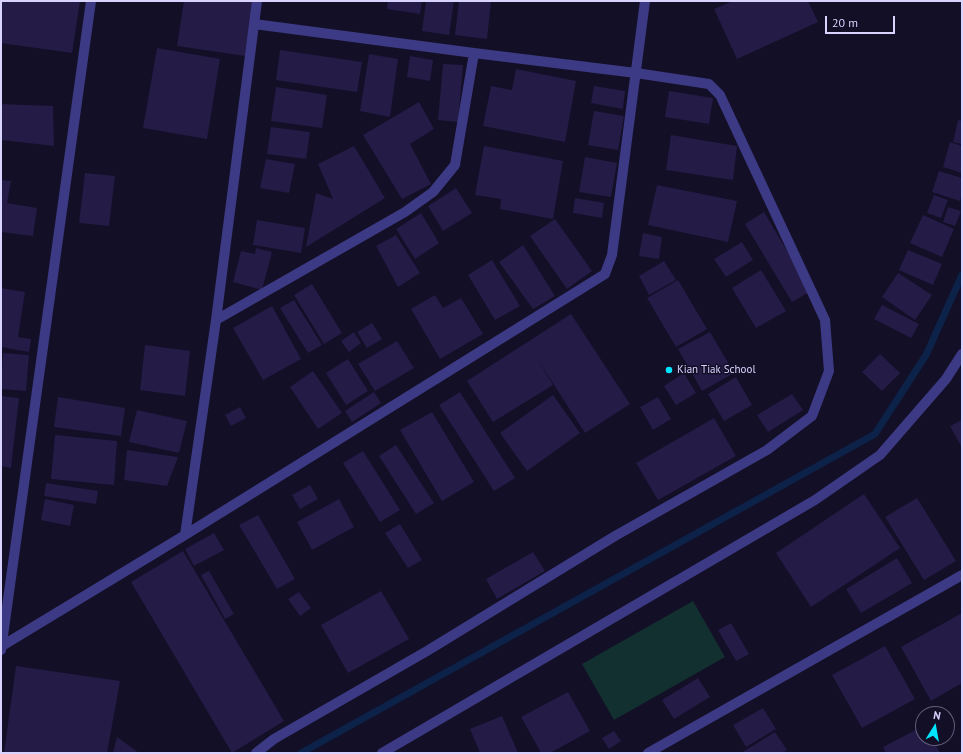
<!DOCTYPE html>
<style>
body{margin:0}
#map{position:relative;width:963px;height:754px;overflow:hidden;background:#130f26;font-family:"PT Sans",sans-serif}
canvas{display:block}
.frame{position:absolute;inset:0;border:2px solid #d9d4ff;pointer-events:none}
.north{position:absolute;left:915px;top:706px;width:40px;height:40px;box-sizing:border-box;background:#130f26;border:1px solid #625e7d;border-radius:50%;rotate:11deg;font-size:11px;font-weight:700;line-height:16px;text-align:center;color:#d9d4ff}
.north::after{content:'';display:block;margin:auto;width:14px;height:18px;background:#00e5ff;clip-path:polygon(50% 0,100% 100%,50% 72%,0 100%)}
.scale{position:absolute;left:825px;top:16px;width:70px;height:18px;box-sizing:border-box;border:2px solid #d9d4ff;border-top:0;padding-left:5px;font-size:12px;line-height:14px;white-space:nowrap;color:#d9d4ff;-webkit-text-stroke:3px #130f26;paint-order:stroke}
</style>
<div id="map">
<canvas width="963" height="754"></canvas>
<div class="frame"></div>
<div class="north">N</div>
<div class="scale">20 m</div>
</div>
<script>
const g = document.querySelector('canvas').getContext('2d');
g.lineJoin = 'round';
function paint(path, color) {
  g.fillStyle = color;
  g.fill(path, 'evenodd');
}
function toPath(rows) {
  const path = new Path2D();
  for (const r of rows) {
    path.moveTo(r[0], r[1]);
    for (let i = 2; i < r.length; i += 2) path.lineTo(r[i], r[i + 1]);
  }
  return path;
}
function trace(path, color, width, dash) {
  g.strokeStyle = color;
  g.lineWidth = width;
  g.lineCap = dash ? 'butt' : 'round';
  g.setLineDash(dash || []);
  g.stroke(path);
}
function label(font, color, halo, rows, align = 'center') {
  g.font = font + ' "PT Sans",sans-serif';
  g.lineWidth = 3;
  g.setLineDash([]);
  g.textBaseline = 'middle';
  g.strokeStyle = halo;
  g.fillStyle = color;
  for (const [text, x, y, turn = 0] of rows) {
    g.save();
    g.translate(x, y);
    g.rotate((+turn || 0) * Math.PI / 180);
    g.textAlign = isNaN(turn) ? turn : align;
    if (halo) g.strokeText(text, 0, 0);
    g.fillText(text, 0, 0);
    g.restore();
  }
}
const green = toPath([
 [693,601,725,657,614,720,582,664]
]);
const stream = toPath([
 [301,753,875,434,926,355,962,275]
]);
const building = toPath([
 [1,1,80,1,72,53,1,43],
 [184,1,255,1,245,56,177,46],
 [388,1,422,1,420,14,387,9],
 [426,1,454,1,449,35,422,31],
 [459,1,491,1,487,39,455,35],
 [733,1,808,1,818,22,737,59,714,9],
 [157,48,220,59,207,139,143,128],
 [280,50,362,62,357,92,276,80],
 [369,54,398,59,390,117,360,111],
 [410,56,433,60,430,81,407,77],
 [443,64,463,65,458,122,438,120],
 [516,69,576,81,565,142,483,126,491,86,512,90],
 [594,86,625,91,623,109,591,103],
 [276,87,327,95,322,128,271,121],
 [669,91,713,98,709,124,665,117],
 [419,102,434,129,410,144,431,184,402,199,363,135],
 [1,104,53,106,54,146,1,140],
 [594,111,624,116,618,150,588,145],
 [958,120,962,121,962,144,953,142],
 [271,127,310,132,306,159,267,154],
 [671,135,737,146,733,180,666,170],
 [950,142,962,146,962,173,943,167],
 [354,146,385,198,306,247,316,193,333,199,318,164],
 [484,146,563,161,553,219,500,209,501,199,475,195],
 [585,157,617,163,611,197,579,192],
 [266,159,295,164,289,193,260,188],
 [939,171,962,178,962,194,960,201,932,192],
 [85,173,115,176,109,226,79,223],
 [1,180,11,181,7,203,37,208,33,236,1,232],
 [657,185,737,201,728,242,648,225],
 [456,188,472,213,443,231,428,206],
 [934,195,948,200,941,218,927,213],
 [575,198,604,203,602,218,573,213],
 [948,207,961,211,955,226,943,222],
 [764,212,811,291,792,302,745,224],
 [421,213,439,243,415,259,396,229],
 [923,215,954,229,942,257,910,243],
 [555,219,592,271,567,289,530,236],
 [257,220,305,228,301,253,253,245],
 [643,233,662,237,659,259,639,256],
 [396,235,420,273,398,287,376,246],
 [742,242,753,260,726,277,714,259],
 [523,245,555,296,533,309,499,262],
 [256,248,272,252,262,290,233,282,241,251,255,254],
 [908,250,942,264,933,285,899,270],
 [492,260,520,306,495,320,468,275],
 [664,261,676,280,649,295,639,276],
 [761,270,786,311,756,328,732,288],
 [898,273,932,295,915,320,882,297],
 [678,280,707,329,676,347,647,298],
 [312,284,342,333,324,344,294,295],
 [1,288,25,292,18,337,31,339,29,352,1,347],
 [435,295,443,308,461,298,483,334,440,359,411,309],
 [294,300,322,345,308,353,280,308],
 [882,305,919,324,911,338,874,319],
 [272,306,301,359,263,380,233,328],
 [571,314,630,404,585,433,538,360,553,385,493,422,467,381],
 [372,323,382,339,367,348,357,332],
 [354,332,361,343,349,352,341,341],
 [710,332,734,373,702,391,678,349],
 [397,341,414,368,375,391,358,364],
 [145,345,190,351,185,396,140,390],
 [3,353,29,355,26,391,1,389],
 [880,354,900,373,882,391,862,372],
 [348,359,368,391,346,405,326,373],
 [313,371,342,413,318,429,290,387],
 [684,373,696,393,676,405,664,386],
 [736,377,752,405,724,421,708,394],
 [374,392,381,403,352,422,345,411],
 [460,392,515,478,494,491,439,405],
 [792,394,803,410,768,432,757,415],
 [553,395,580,433,527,471,500,433],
 [1,396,19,398,11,468,1,466],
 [58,397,125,408,121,436,54,427],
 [658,397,671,419,653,430,640,407],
 [240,407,246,418,231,426,225,415],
 [137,410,187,421,179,453,129,442],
 [432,412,474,482,442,501,400,430],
 [714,418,736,456,658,500,636,463],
 [962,420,962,448,950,426],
 [55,435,117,441,114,485,51,479],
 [396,445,434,503,416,514,379,456],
 [127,450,178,457,167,486,124,480],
 [363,451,400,510,380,522,343,463],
 [46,483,98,491,96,504,44,496],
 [310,485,318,499,300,509,292,495],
 [864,494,900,548,811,607,776,553],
 [917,498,956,561,924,580,885,517],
 [45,499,74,505,70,526,41,520],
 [339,499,354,527,312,550,297,522],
 [258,515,295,579,277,589,239,525],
 [400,524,422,560,408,568,385,533],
 [214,533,224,550,194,566,185,549],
 [183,551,284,721,232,753,131,582],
 [533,552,545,571,497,599,486,579],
 [897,558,912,583,861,613,846,589],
 [209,571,234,614,225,619,201,575],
 [381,591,409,639,348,673,321,625],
 [299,592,311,608,300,616,288,599],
 [962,613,962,683,931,701,901,647],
 [731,623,749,654,736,661,718,630],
 [885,646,915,699,862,728,832,675],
 [16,666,120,681,107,753,4,753],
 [698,678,710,697,674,719,662,700],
 [568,692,590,731,550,753,541,753,521,717],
 [763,708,776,729,746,747,733,725],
 [502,716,518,753,480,753,470,729],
 [923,726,923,738,932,738,940,753,886,753,883,747],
 [614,731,621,741,609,749,602,738],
 [775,732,787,750,782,753,741,753],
 [117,737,139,753,113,753]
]);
const minor = toPath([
 [254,24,474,53,636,73,709,84,720,95,825,320,829,371,812,416,767,450,615,536,427,651,274,739,256,753],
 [216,320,405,212,433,192,455,165,474,53],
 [185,535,216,320,257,1],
 [2,646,185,535,605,274,612,255,645,1],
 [1,650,91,1],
 [382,753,815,500,880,455,946,379,962,354],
 [648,753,962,575]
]);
const markers = [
 [669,370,4,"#00e5ff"]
];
const poiNames = [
 ["Kian Tiak School",677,370]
];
paint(green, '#12302f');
trace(stream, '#0c2248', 7);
paint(building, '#241b47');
trace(minor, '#3d3a85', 10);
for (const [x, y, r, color] of markers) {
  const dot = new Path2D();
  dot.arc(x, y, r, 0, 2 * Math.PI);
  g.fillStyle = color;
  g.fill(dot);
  trace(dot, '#130f26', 1.5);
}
label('11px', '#d9d4ff', '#130f26', poiNames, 'left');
</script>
